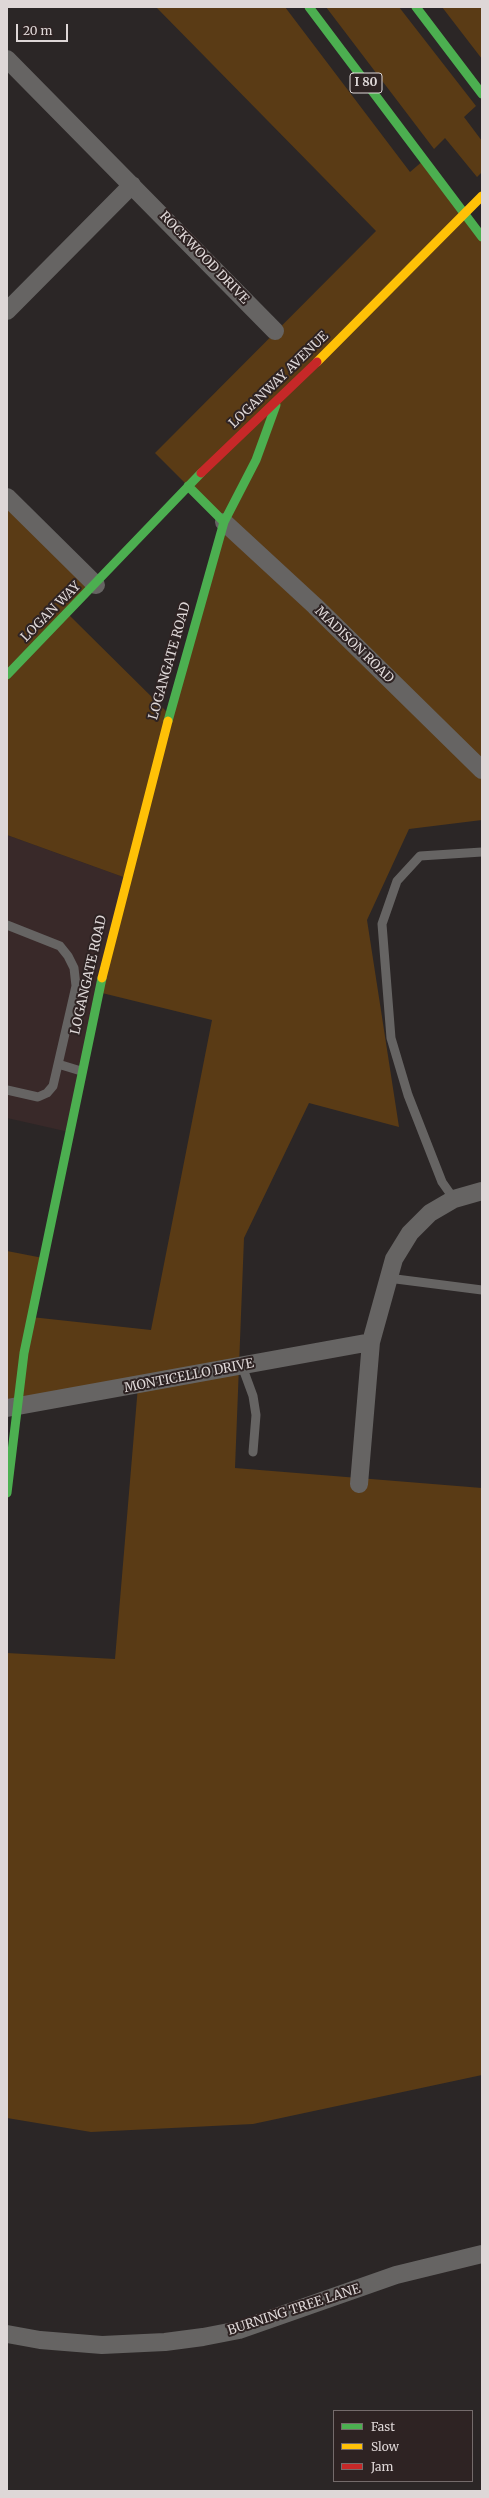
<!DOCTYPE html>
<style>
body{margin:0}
#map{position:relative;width:489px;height:2498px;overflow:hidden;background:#2b2626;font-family:Merriweather,serif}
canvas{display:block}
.frame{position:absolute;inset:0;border:8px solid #ded7d7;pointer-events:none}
.legend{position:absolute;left:333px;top:2410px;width:140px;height:72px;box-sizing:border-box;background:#2e2323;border:1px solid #746b6b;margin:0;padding:5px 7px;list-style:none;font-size:12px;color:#ded7d7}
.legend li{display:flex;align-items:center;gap:8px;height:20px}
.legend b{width:20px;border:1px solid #746b6b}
.scale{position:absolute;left:16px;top:24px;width:52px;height:18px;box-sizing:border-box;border:2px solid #ded7d7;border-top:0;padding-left:5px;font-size:12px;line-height:14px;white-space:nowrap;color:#ded7d7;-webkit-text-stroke:3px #2e2323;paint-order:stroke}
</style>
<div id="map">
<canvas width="489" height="2498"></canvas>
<div class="frame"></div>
<ul class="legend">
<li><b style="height:5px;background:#4caf50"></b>Fast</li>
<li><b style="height:5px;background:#ffc107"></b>Slow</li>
<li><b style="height:5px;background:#c62828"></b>Jam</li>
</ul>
<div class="scale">20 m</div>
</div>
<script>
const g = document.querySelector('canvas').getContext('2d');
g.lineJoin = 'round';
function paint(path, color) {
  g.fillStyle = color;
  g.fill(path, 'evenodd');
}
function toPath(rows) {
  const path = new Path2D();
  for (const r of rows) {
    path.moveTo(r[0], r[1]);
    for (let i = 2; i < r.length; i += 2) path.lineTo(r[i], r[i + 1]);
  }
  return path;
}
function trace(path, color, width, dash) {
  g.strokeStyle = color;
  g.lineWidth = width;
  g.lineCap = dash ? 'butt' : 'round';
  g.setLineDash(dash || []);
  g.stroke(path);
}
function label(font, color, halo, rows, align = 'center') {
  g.font = font + ' Merriweather,serif';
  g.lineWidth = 4;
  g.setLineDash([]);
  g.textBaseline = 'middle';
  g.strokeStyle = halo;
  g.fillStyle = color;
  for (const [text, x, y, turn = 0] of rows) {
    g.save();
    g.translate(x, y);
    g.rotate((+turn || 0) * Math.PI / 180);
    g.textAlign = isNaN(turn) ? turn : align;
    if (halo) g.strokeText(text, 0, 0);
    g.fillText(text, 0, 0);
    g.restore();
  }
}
const built = toPath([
 [7,835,126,878,69,1132,7,1118]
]);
const green = toPath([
 [156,7,285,7,410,172,424,160,482,237,482,820,409,829,367,920,399,1127,309,1103,244,1238,235,1468,482,1488,482,2075,253,2124,91,2132,7,2118,7,1653,115,1659,138,1386,7,1408,7,1251,43,1258,31,1317,151,1330,212,1020,98,992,126,878,7,835,7,497,96,585,68,614,169,714,224,522,155,453,376,231],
 [326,7,399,7,476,106,464,117,482,141,482,172,477,177,445,138,434,149],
 [442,7,482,7,482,59]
]);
const lane = toPath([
 [7,925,60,946,68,956,74,968,76,986,53,1086,47,1093,38,1097,7,1090],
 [58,1064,81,1071],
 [454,1199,442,1182,408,1095,391,1038,382,924,397,881,420,856,482,852],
 [388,1278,482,1290],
 [242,1366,253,1396,256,1415,253,1452]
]);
const street = toPath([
 [7,59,275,331],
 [7,311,132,185],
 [7,497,96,585],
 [224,522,315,606,482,770],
 [7,1408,371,1342],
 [359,1484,371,1342,394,1259,410,1233,430,1213,454,1199,482,1191],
 [7,2334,40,2340,102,2345,165,2342,203,2337,239,2330,396,2275,482,2254]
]);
const fast = toPath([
 [309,7,482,237],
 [416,7,482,94],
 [224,522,256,460,276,405],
 [7,675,201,473],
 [168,721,224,522,188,486],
 [7,1493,24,1353,102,978]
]);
const slow = toPath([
 [317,362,482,196],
 [102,978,168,721]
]);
const jam = toPath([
 [201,473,317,362]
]);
const shields = [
 [366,83,32]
];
const shieldNames = [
 ["I 80",366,83]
];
const streetNames = [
 ["ROCKWOOD DRIVE",204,258,46],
 ["LOGANWAY AVENUE",279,380,-44],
 ["LOGAN WAY",51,612,-45],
 ["MADISON ROAD",354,645,44],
 ["LOGANGATE ROAD",170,661,-74],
 ["LOGANGATE ROAD",89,975,-77],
 ["MONTICELLO DRIVE",189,1376,-11],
 ["BURNING TREE LANE",294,2310,-18]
];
paint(built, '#392929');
paint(green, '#5a3b15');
trace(lane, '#666463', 9);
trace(street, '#666463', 18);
trace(fast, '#4caf50', 9);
trace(slow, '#ffc107', 9);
trace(jam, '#c62828', 9);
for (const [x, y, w] of shields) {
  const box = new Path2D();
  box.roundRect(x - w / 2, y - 10, w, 20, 3);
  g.fillStyle = '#2e2323';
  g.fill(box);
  trace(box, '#ded7d7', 1);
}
label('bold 12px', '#ded7d7', null, shieldNames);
label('13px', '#ded7d7', '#2e2323', streetNames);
</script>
